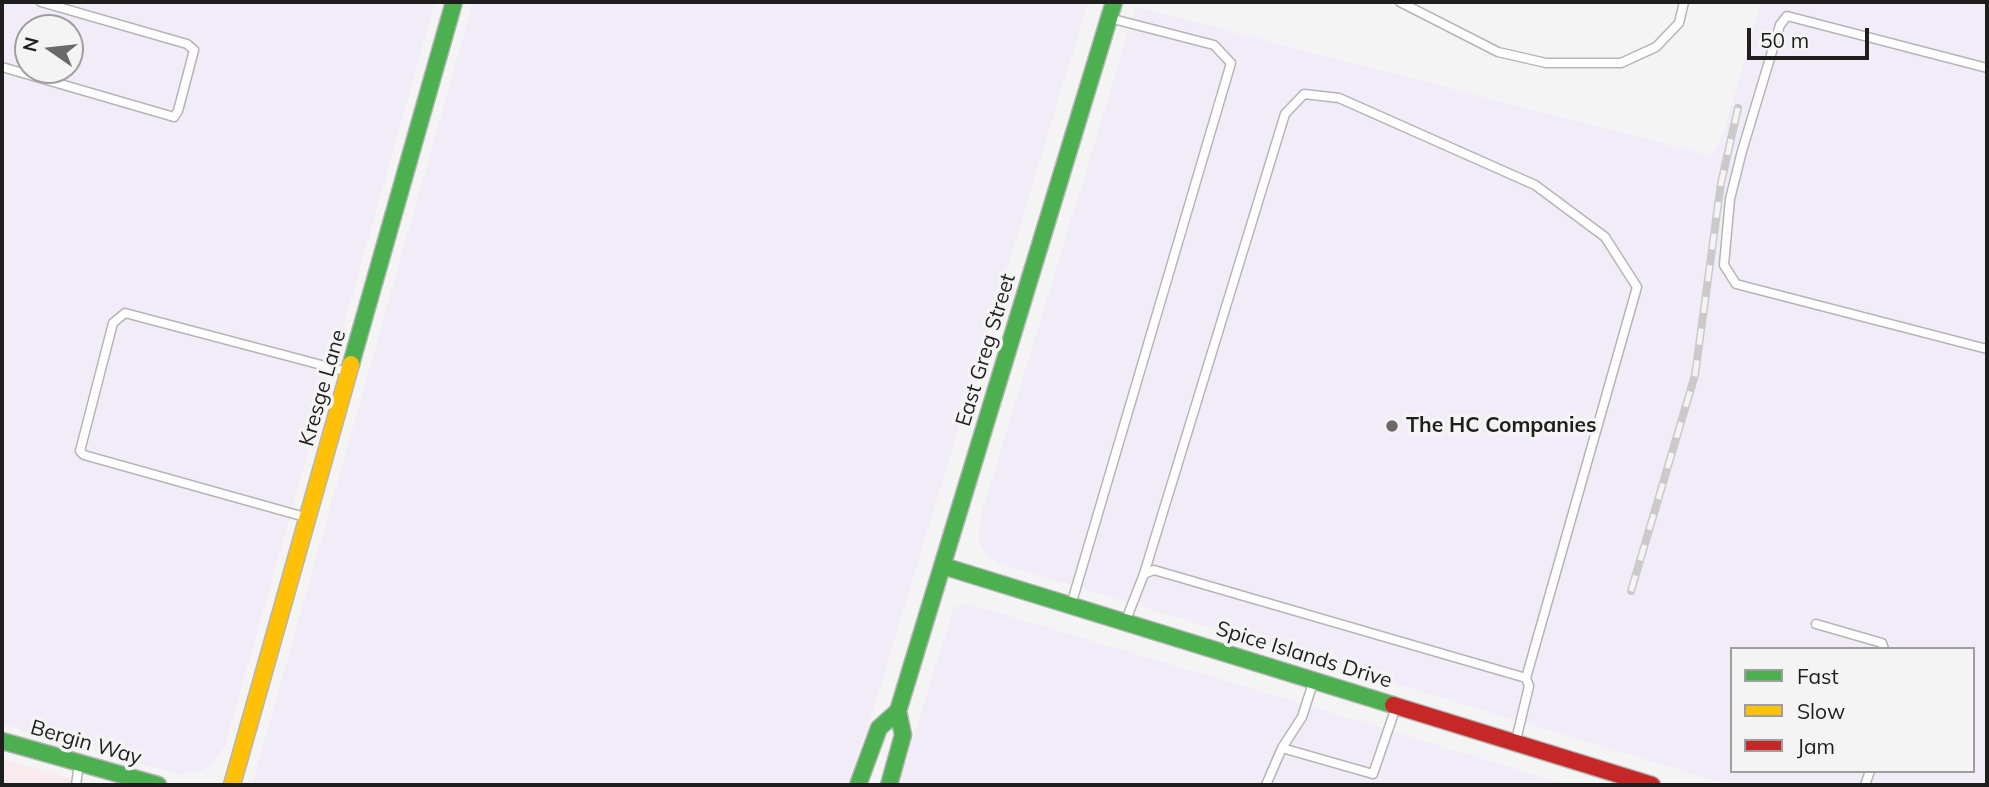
<!DOCTYPE html>
<style>
body{margin:0}
#map{position:relative;width:1989px;height:787px;overflow:hidden;background:#f4f4f5;font-family:Mulish,sans-serif}
canvas{display:block}
.frame{position:absolute;inset:0;border:4px solid #1e1e1e;pointer-events:none}
.legend{position:absolute;left:1730px;top:647px;width:245px;height:126px;box-sizing:border-box;background:#f4f4f5;border:2px solid #9e9e9f;margin:0;padding:9px 12px;list-style:none;font-size:21px;color:#1e1e1e}
.legend li{display:flex;align-items:center;gap:14px;height:35px}
.legend b{width:35px;border:2px solid #9e9e9f}
.north{position:absolute;left:14px;top:14px;width:70px;height:70px;box-sizing:border-box;background:#f4f4f5;border:2px solid #9e9e9f;border-radius:50%;rotate:284deg;font-size:19px;font-weight:700;line-height:28px;text-align:center;color:#1e1e1e}
.north::after{content:'';display:block;margin:auto;width:24px;height:32px;background:#696969;clip-path:polygon(50% 0,100% 100%,50% 72%,0 100%)}
.scale{position:absolute;left:1747px;top:28px;width:122px;height:32px;box-sizing:border-box;border:4px solid #1e1e1e;border-top:0;padding-left:9px;font-size:21px;line-height:24px;white-space:nowrap;color:#1e1e1e;-webkit-text-stroke:5px #f4f4f5;paint-order:stroke}
</style>
<div id="map">
<canvas width="1989" height="787"></canvas>
<div class="frame"></div>
<ul class="legend">
<li><b style="height:9px;background:#4caf50"></b>Fast</li>
<li><b style="height:9px;background:#ffc107"></b>Slow</li>
<li><b style="height:9px;background:#c62828"></b>Jam</li>
</ul>
<div class="north">N</div>
<div class="scale">50 m</div>
</div>
<script>
const g = document.querySelector('canvas').getContext('2d');
g.lineJoin = 'round';
function paint(path, color) {
  g.fillStyle = color;
  g.fill(path, 'evenodd');
}
function toPath(rows) {
  const path = new Path2D();
  for (const r of rows) {
    path.moveTo(r[0], r[1]);
    for (let i = 2; i < r.length; i += 2) path.lineTo(r[i], r[i + 1]);
  }
  return path;
}
function trace(path, color, width, dash) {
  g.strokeStyle = color;
  g.lineWidth = width;
  g.lineCap = dash ? 'butt' : 'round';
  g.setLineDash(dash || []);
  g.stroke(path);
}
function label(font, color, halo, rows, align = 'center') {
  g.font = font + ' Mulish,sans-serif';
  g.lineWidth = 7;
  g.setLineDash([]);
  g.textBaseline = 'middle';
  g.strokeStyle = halo;
  g.fillStyle = color;
  for (const [text, x, y, turn = 0] of rows) {
    g.save();
    g.translate(x, y);
    g.rotate((+turn || 0) * Math.PI / 180);
    g.textAlign = isNaN(turn) ? turn : align;
    if (halo) g.strokeText(text, 0, 0);
    g.fillText(text, 0, 0);
    g.restore();
  }
}
const commercial = toPath([
 [2,759,93,785,2,785]
]);
const industrial = toPath([
 [7,2,435,2,225,746,211,766,200,771,179,774,2,724,2,20],
 [28,28,70,28,70,70,28,70],
 [473,2,1088,2,876,700,847,785,252,785],
 [1761,2,1987,2,1987,785,1730,785,997,563,984,551,978,539,982,512,1136,7,1711,156,1723,135],
 [1732,649,1973,649,1973,771,1732,771],
 [965,603,1293,701,1568,785,899,785,951,616,954,608]
]);
const lane = toPath([
 [1400,2,1498,52,1546,63,1621,63,1656,47,1679,23,1684,2],
 [2,67,174,117,178,111,194,50,187,44,41,2],
 [1987,68,1787,16,1780,25,1742,151,1730,199,1724,265,1736,284,1987,349],
 [305,517,84,455,80,451,113,323,125,313,348,372],
 [1144,574,1285,114,1304,94,1339,98,1535,185,1605,237,1637,287,1526,678],
 [1071,605,1231,63,1214,45,1113,19],
 [1126,620,1144,574,1154,570,1526,678,1529,686,1516,740],
 [1816,624,1882,643,1884,649],
 [1313,683,1302,717,1282,748,1373,774,1395,710],
 [76,785,79,764],
 [1266,785,1282,748],
 [1865,785,1870,771]
]);
const fast = toPath([
 [351,364,454,2],
 [943,566,1393,705],
 [2,741,158,785],
 [858,785,879,728,898,711],
 [889,785,903,735,898,711,1114,2]
]);
const slow = toPath([
 [232,785,351,364]
]);
const jam = toPath([
 [1393,705,1652,785]
]);
const rail = toPath([
 [1631,591,1695,375,1721,183,1738,108]
]);
const markers = [
 [1392,426,7,"#696969"]
];
const streetNames = [
 ["East Greg Street",986,350,-73],
 ["Kresge Lane",323,388,-74],
 ["Spice Islands Drive",1304,655,17],
 ["Bergin Way",86,743,16]
];
const poiNames = [
 ["The HC Companies",1406,426]
];
paint(commercial, '#f9eaed');
paint(industrial, '#f1ecf8');
trace(lane, '#b5b5b5', 11);
trace(fast, '#b5b5b5', 19);
trace(slow, '#b5b5b5', 19);
trace(jam, '#b5b5b5', 19);
trace(lane, '#fdfdfe', 8);
trace(fast, '#4caf50', 16);
trace(slow, '#ffc107', 16);
trace(jam, '#c62828', 16);
trace(rail, '#cacaca', 8);
trace(rail, '#f4f4f5', 5, [16]);
for (const [x, y, r, color] of markers) {
  const dot = new Path2D();
  dot.arc(x, y, r, 0, 2 * Math.PI);
  g.fillStyle = color;
  g.fill(dot);
  trace(dot, '#f4f4f5', 2.5);
}
label('21px', '#1e1e1e', '#f4f4f5', streetNames);
label('bold 21px', '#1e1e1e', '#f4f4f5', poiNames, 'left');
</script>
